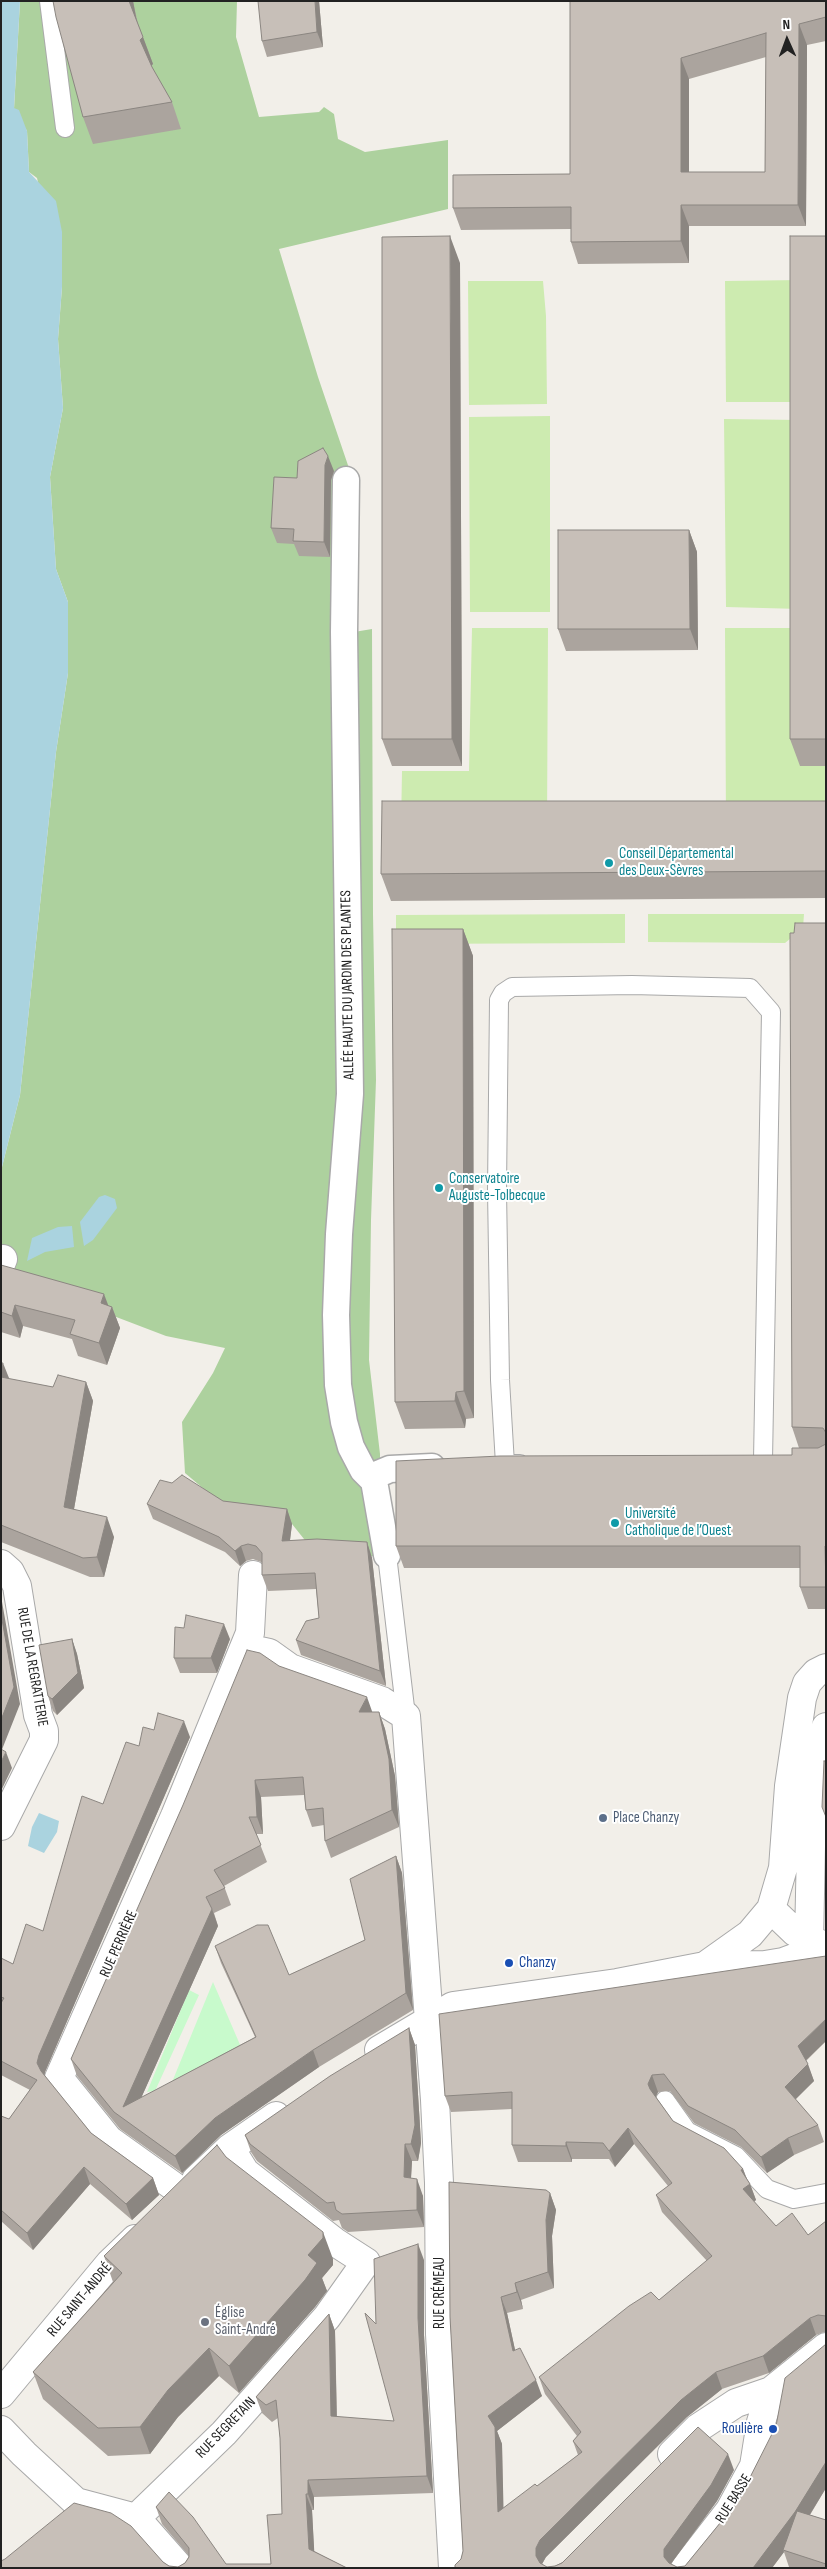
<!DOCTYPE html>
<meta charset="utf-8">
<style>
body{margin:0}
#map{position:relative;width:827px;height:2569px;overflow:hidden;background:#f2efe9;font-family:"Sofia Sans Condensed",sans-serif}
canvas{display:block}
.frame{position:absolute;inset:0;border:2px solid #222;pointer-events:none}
.north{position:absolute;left:762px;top:15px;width:50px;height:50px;-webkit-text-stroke:4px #fff;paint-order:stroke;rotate:358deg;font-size:14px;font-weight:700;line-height:20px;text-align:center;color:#222}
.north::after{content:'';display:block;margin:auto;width:18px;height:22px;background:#222;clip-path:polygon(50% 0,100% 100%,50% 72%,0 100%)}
</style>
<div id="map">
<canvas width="827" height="2569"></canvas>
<div class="frame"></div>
<div class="north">N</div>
</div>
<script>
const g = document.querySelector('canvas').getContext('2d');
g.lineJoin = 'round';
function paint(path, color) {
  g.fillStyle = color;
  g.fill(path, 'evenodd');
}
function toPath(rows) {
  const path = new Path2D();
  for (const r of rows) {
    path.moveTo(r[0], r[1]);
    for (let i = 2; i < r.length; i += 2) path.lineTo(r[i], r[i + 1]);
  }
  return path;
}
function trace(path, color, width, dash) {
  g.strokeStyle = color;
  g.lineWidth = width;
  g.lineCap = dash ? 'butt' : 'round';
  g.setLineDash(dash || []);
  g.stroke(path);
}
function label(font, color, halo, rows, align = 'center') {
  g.font = font + ' "Sofia Sans Condensed",sans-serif';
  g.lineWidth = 4;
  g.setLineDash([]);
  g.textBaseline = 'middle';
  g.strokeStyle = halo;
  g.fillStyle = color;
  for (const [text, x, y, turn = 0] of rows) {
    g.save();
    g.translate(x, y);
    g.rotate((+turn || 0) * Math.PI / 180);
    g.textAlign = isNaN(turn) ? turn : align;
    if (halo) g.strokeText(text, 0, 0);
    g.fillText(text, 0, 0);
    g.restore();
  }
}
const grass = toPath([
 [801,280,800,402,726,402,725,281],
 [468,281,543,281,546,316,547,404,469,405],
 [550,416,550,612,470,612,469,417],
 [724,419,800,420,800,609,726,607],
 [472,628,548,628,547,828,401,828,402,771,469,771],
 [725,628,800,628,826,766,826,828,726,828],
 [625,914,625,943,396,944,396,915],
 [648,914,804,914,803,928,785,943,648,942]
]);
const forest = toPath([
 [20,1,237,1,236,37,259,117,319,112,324,107,334,114,338,139,365,152,448,140,448,209,279,249,318,377,353,480,354,632,372,629,373,914,376,1080,371,1220,369,1360,380,1454,380,1557,312,1549,292,1524,218,1501,185,1473,182,1422,213,1373,225,1348,166,1336,22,1281,1,1270,1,1171,20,1095,56,752,68,673,68,602,56,569,50,477,63,408,58,339,62,287,37,178,29,172,27,131,14,109]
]);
const park = toPath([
 [213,1982,241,2047,170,2087],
 [189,1990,199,1995,155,2091,147,2092]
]);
const water = toPath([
 [1,1,20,1,14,108,19,110,27,131,29,172,56,201,62,232,62,287,58,339,63,408,50,477,56,569,68,602,68,673,56,752,20,1095,1,1171],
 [105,1195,115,1199,117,1208,93,1240,84,1246,80,1222,99,1197],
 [72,1226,74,1247,45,1252,27,1261,32,1238,58,1227],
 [39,1813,59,1821,57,1832,44,1853,28,1846,32,1827]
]);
const service = toPath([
 [49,1,65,128],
 [520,1464,505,1464,500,1380,497,1190,499,1000,503,993,512,987,632,985,750,988,771,1012,763,1460],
 [387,1555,406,1716],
 [665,2100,687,2131,736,2156,767,2189,794,2199,826,2193]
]);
const pedestrian = toPath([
 [346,480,344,632,350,1094,339,1234,336,1315,338,1385,344,1422,351,1447,363,1470,374,1481],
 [387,1555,374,1481,378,1474,390,1469,432,1467]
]);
const minor = toPath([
 [1,1264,3,1259],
 [1,1564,10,1572,17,1586,38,1715,44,1731,44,1740,1,1826],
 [243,1652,255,1650,269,1653,290,1668,382,1701,406,1716,435,2100,439,2183,440,2334,453,2568],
 [771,1909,795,1932,822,1945],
 [705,1966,750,1934,771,1909,783,1868,789,1786,802,1698,807,1683,816,1673,826,1668],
 [379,2050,453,2006,617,1983,705,1966,765,1965,783,1962,799,1956,809,1941,812,1799,815,1766,826,1727],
 [196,2180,230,2148,276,2116],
 [183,2193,109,2140,59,2078,175,1816,250,1633,253,1575],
 [1,2394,110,2263,135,2239],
 [1,2430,24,2454,76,2502,136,2518,180,2568],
 [672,2454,698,2428,736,2403,771,2391,826,2347],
 [136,2518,224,2433,327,2317,366,2262,335,2242,245,2172,230,2148],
 [685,2568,730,2510,754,2466,761,2422,771,2391]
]);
const wall = toPath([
 [133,1,138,24,153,64,151,66,172,102,181,129,93,144,83,117],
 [319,1,323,47,267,57,262,41],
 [570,1,826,1,826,41,807,45,806,226,689,226,689,263,578,264,571,242,571,229,461,230,453,208,570,174],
 [766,57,765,172,689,172,689,79],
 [826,236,826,766,800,766,790,739],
 [460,263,462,766,392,766,382,739],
 [334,471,331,480,330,557,299,556,294,544,277,543,271,528,297,478],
 [689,530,697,552,698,650,566,651,558,629],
 [826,801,826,898,391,901,381,874],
 [826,923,826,1609,808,1609,800,1587,800,1568,404,1568,396,1546,792,1455,799,1448,792,1427,794,933],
 [463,929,473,956,474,1418,466,1419,465,1428,405,1429,395,1402],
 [1,1265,112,1307,120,1328,107,1365,78,1356,72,1339,23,1326,20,1338,1,1332],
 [1,1363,9,1379,53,1387,86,1382,93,1401,74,1509,114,1537,104,1577,90,1577,1,1542],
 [223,1501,287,1509,292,1524,290,1540,367,1542,372,1558,386,1686,301,1655,296,1640,319,1618,316,1589,268,1591,262,1575,262,1563,261,1562,253,1559,246,1561,240,1566,225,1552,153,1519,147,1504],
 [72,1639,77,1654,84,1688,57,1715,53,1711,48,1696],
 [230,1639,217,1673,180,1673,174,1658],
 [279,1666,372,1712,379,1712,385,1729,395,1776,399,1827,331,1858,325,1841,324,1825,312,1827,306,1810,304,1795,261,1797,263,1834,256,1834,267,1862,224,1886,231,1905,214,1913,218,1926,141,2098,255,2037,221,1963,215,1946,289,1975,365,1940,396,1856,402,1873,413,2010,319,2067,221,2135,182,2173,120,2129,77,2076,71,2059],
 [154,1730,190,1737,45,2072,44,2075,91,2133,153,2178,159,2195,132,2220,90,2184,33,2250,1,2221,1,2116,9,2119,30,2090,1,2075,1,1958,13,1964,43,1931,103,1804,139,1746],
 [409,2028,415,2045,421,2143,418,2161,412,2161,411,2178,423,2196,424,2227,348,2232,342,2228,339,2220,333,2221,257,2161,251,2152,245,2135],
 [826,2041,806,2061,814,2081,795,2099,818,2125,824,2142,794,2155,767,2173,741,2147,694,2123,670,2091,658,2092,656,2097,673,2121,743,2169,747,2179,750,2184,756,2200,754,2202,776,2226,808,2235,826,2221,826,2332,824,2332,816,2335,769,2373,722,2389,687,2417,546,2557,542,2564,547,2567,555,2566,734,2470,717,2501,671,2564,677,2567,685,2566,738,2501,826,2344,826,2488,810,2515,826,2520,826,2568,792,2568,789,2567,784,2552,772,2568,455,2568,461,2559,463,2551,450,2317,550,2193,556,2210,552,2236,554,2288,521,2300,523,2309,507,2313,515,2350,542,2396,497,2431,502,2444,503,2508,537,2486,578,2455,573,2441,577,2436,545,2394,539,2377,659,2300,707,2261,662,2212,656,2195,668,2186,634,2144,615,2167,609,2159,572,2159,572,2162,518,2162,512,2145,512,2109,451,2112,445,2096],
 [226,2157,333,2259,333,2265,322,2278,327,2291,315,2307,239,2393,219,2376,178,2417,150,2454,108,2456,43,2399,33,2372,113,2282,104,2256],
 [424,2260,424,2335,433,2493,314,2497,314,2510,312,2510,314,2551,347,2568,1,2568,163,2562,169,2566,178,2567,185,2563,189,2556,162,2524,156,2507,226,2564,271,2564,282,2514,280,2438,278,2418,272,2422,262,2413,256,2397,329,2314,335,2331,337,2417,394,2421,376,2324]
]);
const shadedWall = toPath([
 [129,1,133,1,138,28],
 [315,1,319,1,323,47,317,32],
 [799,24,807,45,806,226,798,205],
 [143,37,153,64,150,67,140,40],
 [681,58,689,79,689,194,681,172],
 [681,205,689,226,689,263,681,241],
 [450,236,460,263,462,766,452,739],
 [328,456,334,471,331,480,330,557,324,542,325,465],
 [689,530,697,552,698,650,690,629],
 [463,929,473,956,474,1418,464,1391],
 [104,1294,110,1310,112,1307,120,1328,107,1365,99,1343,101,1303],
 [15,1305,23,1326,20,1338,12,1316],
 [3,1363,11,1383,1,1383,1,1370],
 [86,1382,93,1401,71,1526,64,1507],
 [456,1392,466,1419,465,1428,455,1401],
 [287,1509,292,1524,288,1556,282,1541],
 [107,1517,114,1537,104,1577,97,1557],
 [367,1542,372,1558,386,1686,380,1671],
 [241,1546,246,1561,240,1566,235,1551],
 [1,1596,20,1704,1,1752],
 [224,1624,230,1639,217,1673,211,1658],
 [72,1639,77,1654,84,1688,57,1715,52,1699],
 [367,1697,373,1714,359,1712],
 [379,1712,385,1729,395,1776,399,1827,392,1810],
 [184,1721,190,1737,45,2072,44,2080,37,2063,39,2055],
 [6,1752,12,1768,1,1791,1,1762],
 [255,1780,261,1797,263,1834,257,1817],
 [396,1856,402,1873,413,2010,406,1993],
 [212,1909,218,1926,130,2123,123,2107],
 [826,2019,826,2041,804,2062,798,2046],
 [409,2028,415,2045,421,2143,418,2161,411,2144],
 [313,2050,319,2067,221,2135,182,2173,175,2156,215,2118],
 [808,2064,814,2081,791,2104,785,2087],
 [652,2075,658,2092,654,2100,648,2084],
 [628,2128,634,2144,615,2167,609,2151],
 [788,2138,794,2155,767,2173,761,2157],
 [566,2142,572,2159,572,2162,566,2146],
 [405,2144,412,2161,410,2195,404,2177],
 [84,2167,90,2184,33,2250,27,2233],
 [743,2169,749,2185,750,2184,756,2200,749,2205,743,2189,741,2170],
 [153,2178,159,2195,132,2220,126,2204],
 [417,2179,423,2196,424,2227,417,2210],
 [550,2193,556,2210,552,2236,554,2288,548,2272,546,2220],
 [323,2232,333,2259,333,2265,322,2278,327,2291,315,2307,239,2393,229,2366],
 [418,2244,424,2260,424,2335,433,2493,427,2476,418,2318],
 [515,2283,521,2300,523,2309,517,2292],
 [501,2297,507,2313,519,2368,513,2351],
 [329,2314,335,2331,337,2433,331,2416],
 [810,2318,816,2335,769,2373,763,2356],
 [209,2348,219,2376,178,2417,150,2454,140,2427,168,2390],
 [716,2372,722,2389,687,2417,546,2557,542,2564,542,2568,536,2556,536,2548,540,2540,681,2400],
 [536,2380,542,2396,497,2431,502,2444,504,2529,498,2512,488,2416],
 [728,2454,734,2470,717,2501,670,2565,664,2557,664,2549],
 [826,2462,826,2488,801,2529,783,2550,784,2552,772,2568,753,2568],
 [308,2480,314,2497,314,2510,308,2494],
 [306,2494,312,2510,315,2565,309,2549]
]);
const building = toPath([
 [53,1,129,1,143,37,140,40,152,67,172,102,83,117,56,17,53,1],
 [258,1,315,1,317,32,262,41,258,1],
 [570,1,826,1,826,17,799,24,798,205,681,205,681,241,571,242,571,207,453,208,453,175,570,174,570,1],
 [766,33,765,172,681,172,681,58,766,33],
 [450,236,452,739,382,739,382,237,450,236],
 [790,236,826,236,826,739,790,739,790,236],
 [323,448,328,456,325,465,324,542,293,541,294,529,271,528,274,477,297,478,298,461,323,448],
 [558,530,689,530,690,629,558,629,558,530],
 [382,801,826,801,826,871,381,874,382,801],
 [795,923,826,923,826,1433,823,1428,792,1427,790,933,794,933,795,923],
 [392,929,463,929,464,1391,456,1392,455,1401,395,1402,392,929],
 [1,1265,104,1294,101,1303,112,1307,99,1343,70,1334,75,1320,15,1305,12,1316,1,1312,1,1265],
 [1,1363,3,1363,1,1370,1,1363],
 [58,1375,86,1382,64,1507,107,1517,97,1557,83,1558,1,1525,1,1377,53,1387,58,1375],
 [826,1444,826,1546,825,1546,826,1587,800,1587,800,1546,396,1546,396,1461,500,1456,792,1455,792,1448,818,1448,826,1444],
 [182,1475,223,1501,287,1509,282,1541,317,1539,367,1542,380,1671,296,1640,306,1621,319,1618,315,1573,262,1575,262,1553,256,1546,248,1544,241,1546,235,1551,219,1537,147,1504,160,1480,172,1483,182,1475],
 [1,1614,14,1687,1,1720,1,1614],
 [186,1615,224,1624,211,1658,174,1658,175,1627,184,1628,186,1615],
 [72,1639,78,1673,52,1699,48,1696,39,1645,72,1639],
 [247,1650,260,1653,279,1666,367,1697,359,1712,379,1712,389,1759,392,1810,325,1841,323,1808,306,1810,303,1777,255,1780,257,1817,249,1817,261,1845,214,1870,225,1888,206,1897,212,1909,123,2107,256,2037,215,1946,257,1925,268,1925,289,1975,365,1940,350,1879,396,1856,406,1993,313,2050,215,2118,175,2156,114,2112,71,2059,183,1805,247,1650],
 [158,1713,184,1721,39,2055,37,2063,41,2071,91,2133,153,2178,126,2204,84,2167,27,2233,1,2210,1,2116,9,2119,37,2080,1,2061,1,2003,4,1998,1,1997,1,1958,13,1964,26,1924,43,1931,82,1796,103,1804,126,1742,139,1746,143,1727,154,1730,158,1713],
 [1,1749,6,1752,1,1762,1,1749],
 [824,1761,826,1761,826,1817,822,1807,824,1761],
 [826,1956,826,2019,798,2046,808,2064,785,2087,818,2125,788,2138,761,2157,735,2130,688,2106,664,2074,652,2075,648,2084,650,2089,673,2121,724,2148,743,2169,741,2170,750,2184,743,2189,776,2226,792,2213,808,2235,826,2221,826,2316,818,2315,810,2318,763,2356,716,2372,681,2400,540,2540,536,2548,536,2556,540,2563,547,2567,555,2566,562,2563,698,2427,728,2454,711,2485,664,2549,664,2557,669,2563,677,2567,685,2566,738,2501,776,2426,785,2378,826,2344,826,2462,795,2512,753,2568,455,2568,455,2565,461,2559,463,2551,450,2317,449,2182,546,2190,550,2193,546,2220,548,2272,515,2283,517,2292,501,2297,513,2351,520,2348,536,2380,488,2416,495,2427,498,2512,535,2484,537,2486,582,2452,573,2441,581,2432,539,2377,629,2306,651,2292,659,2300,712,2256,656,2195,672,2183,628,2128,609,2151,603,2143,566,2142,566,2146,512,2145,512,2092,445,2096,439,2014,826,1956],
 [409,2028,415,2125,411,2144,405,2144,404,2177,417,2179,417,2210,342,2214,336,2210,334,2202,327,2203,250,2144,245,2135,330,2076,409,2028],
 [217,2145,226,2157,323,2232,323,2238,308,2255,317,2263,305,2280,229,2366,209,2348,168,2390,140,2427,98,2428,33,2372,122,2273,104,2256,217,2145],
 [418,2244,418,2318,427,2476,308,2480,308,2494,306,2494,309,2549,347,2568,1,2568,1,2561,5,2559,74,2503,111,2513,131,2526,163,2562,169,2566,178,2567,185,2563,189,2557,189,2548,156,2507,169,2492,193,2517,226,2564,271,2564,267,2515,282,2514,280,2438,276,2400,266,2405,256,2397,329,2314,331,2416,394,2421,365,2313,376,2324,374,2259,418,2244],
 [797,2511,826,2520,826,2564,783,2550,797,2511]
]);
const markers = [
 [609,863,5,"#0f9aa8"],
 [439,1188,5,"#0f9aa8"],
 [615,1523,5,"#0f9aa8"],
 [603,1818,5,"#5c6f8a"],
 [509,1963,5,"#1a4fb4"],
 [205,2322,5,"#6b7280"],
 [773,2429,5,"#1a4fb4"]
];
const cultureNames = [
 ["Conseil Départemental",619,854],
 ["des Deux-Sèvres",619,871],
 ["Conservatoire",449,1179],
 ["Auguste-Tolbecque",449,1196],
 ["Université",625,1514],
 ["Catholique de l’Ouest",625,1531]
];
const streetNames = [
 ["ALLÉE HAUTE DU JARDIN DES PLANTES",348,985,-91],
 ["RUE DE LA REGRATTERIE",32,1667,80],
 ["RUE PERRIÈRE",119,1944,-66],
 ["RUE CRÉMEAU",440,2293,-90],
 ["RUE SAINT-ANDRÉ",80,2300,-50],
 ["RUE SEGRETAIN",226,2428,-46],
 ["RUE BASSE",734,2499,-58]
];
const serviceNames = [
 ["Place Chanzy",613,1818]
];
const transitNames = [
 ["Chanzy",519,1963],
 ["Roulière",763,2429,"right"]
];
const worshipNames = [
 ["Église",215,2313],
 ["Saint-André",215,2330]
];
paint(grass, '#cdebb0');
paint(forest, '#add19e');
paint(park, '#c8facc');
paint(water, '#aad3df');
trace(service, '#a9a9a9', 20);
trace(pedestrian, '#a9a9a9', 29);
trace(minor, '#a9a9a9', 30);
trace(service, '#fff', 18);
trace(pedestrian, '#fff', 26);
trace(minor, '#fff', 28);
paint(wall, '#aba49e');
paint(shadedWall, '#8b8681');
paint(building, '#c7bfb8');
trace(building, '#8b8681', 1);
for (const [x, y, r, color] of markers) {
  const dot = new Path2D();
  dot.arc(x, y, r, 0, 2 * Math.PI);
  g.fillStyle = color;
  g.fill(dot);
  trace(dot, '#fff', 2);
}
label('15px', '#0d838f', '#fff', cultureNames, 'left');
label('15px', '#222', '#fff', streetNames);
label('15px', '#4e5e75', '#fff', serviceNames, 'left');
label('15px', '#164399', '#fff', transitNames, 'left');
label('15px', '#5b616d', '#fff', worshipNames, 'left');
</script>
